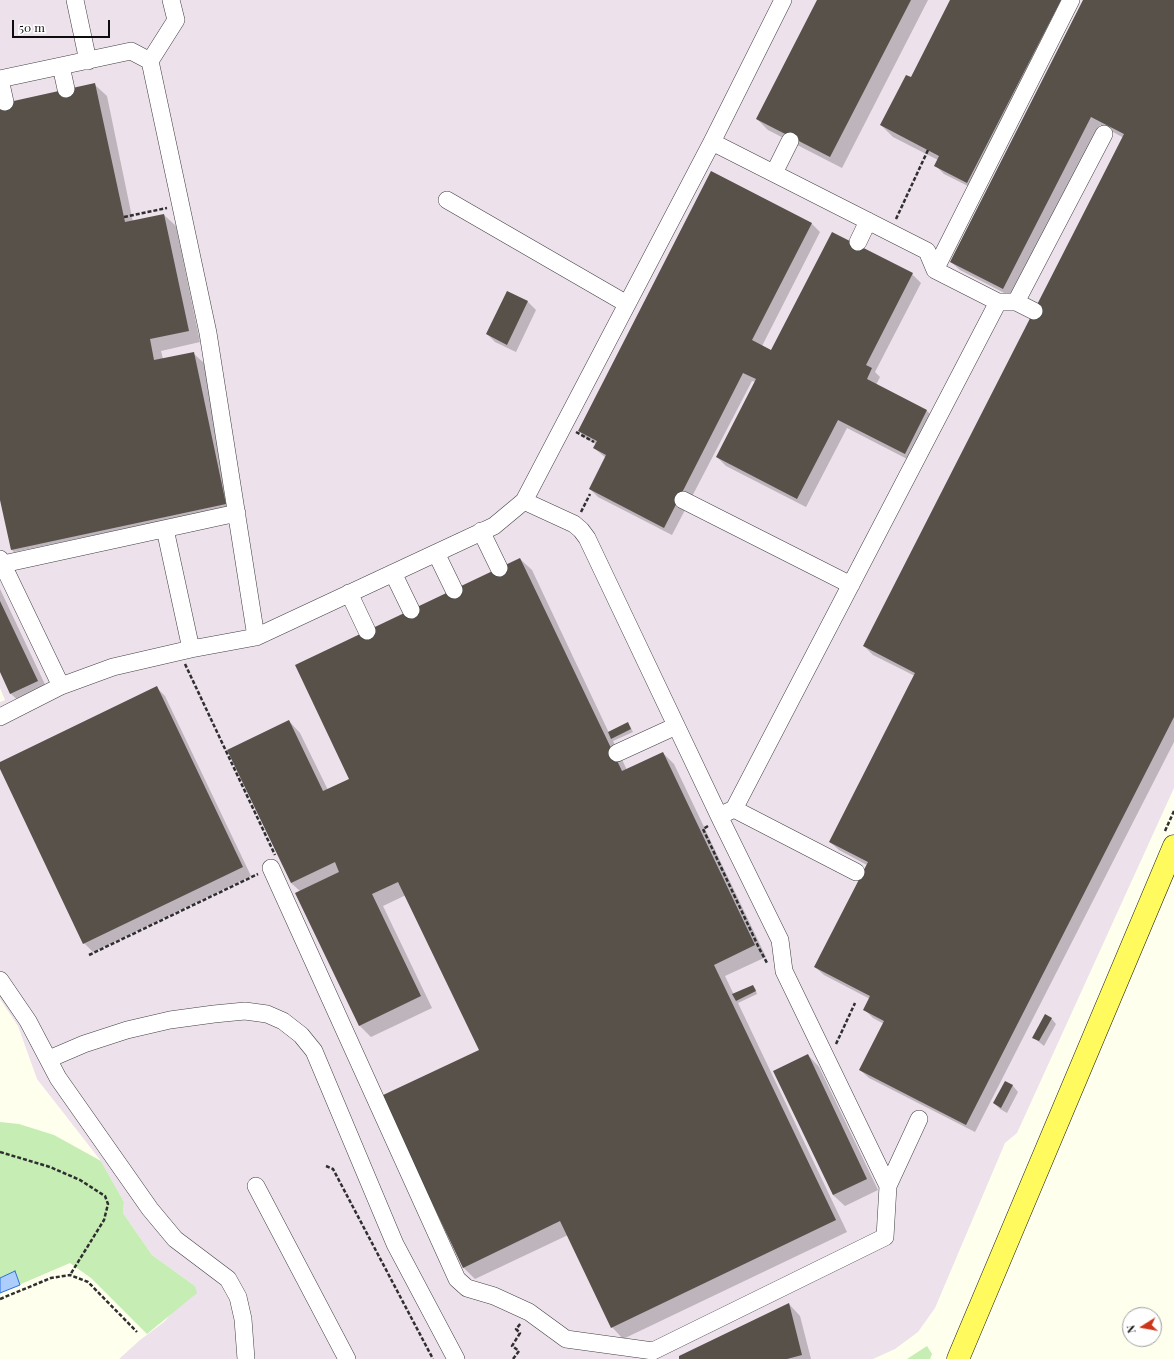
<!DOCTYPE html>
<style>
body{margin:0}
#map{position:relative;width:1174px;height:1359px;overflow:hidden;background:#ffe;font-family:"Playfair Display",serif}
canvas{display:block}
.north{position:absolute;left:1122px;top:1307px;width:40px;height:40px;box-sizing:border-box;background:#fff;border:1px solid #9e9e9e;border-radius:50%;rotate:259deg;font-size:11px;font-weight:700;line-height:16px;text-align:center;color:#0d0d0d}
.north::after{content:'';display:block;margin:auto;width:14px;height:18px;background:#cb3618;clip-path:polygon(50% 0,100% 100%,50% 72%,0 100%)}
.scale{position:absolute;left:12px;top:20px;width:98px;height:18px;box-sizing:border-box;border:2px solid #0d0d0d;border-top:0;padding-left:5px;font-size:12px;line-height:14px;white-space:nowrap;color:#0d0d0d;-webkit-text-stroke:3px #fff;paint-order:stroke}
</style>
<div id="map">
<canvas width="1174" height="1359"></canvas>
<div class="north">N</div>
<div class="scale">50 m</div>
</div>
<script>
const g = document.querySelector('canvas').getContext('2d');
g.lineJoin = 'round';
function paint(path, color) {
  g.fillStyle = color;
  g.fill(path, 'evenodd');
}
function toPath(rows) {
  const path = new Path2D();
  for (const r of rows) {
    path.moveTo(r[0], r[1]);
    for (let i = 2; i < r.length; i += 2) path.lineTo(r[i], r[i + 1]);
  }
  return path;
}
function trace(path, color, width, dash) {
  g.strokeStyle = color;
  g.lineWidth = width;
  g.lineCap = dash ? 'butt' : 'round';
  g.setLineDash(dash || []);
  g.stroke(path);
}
const industrial = toPath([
 [0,0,1174,0,1174,788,1017,1133,1005,1143,935,1308,918,1332,895,1349,873,1359,119,1359,140,1340,164,1322,195,1286,152,1255,123,1213,124,1202,101,1161,37,1079,18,1026,0,999,0,702,5,700,0,688]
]);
const green = toPath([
 [0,1122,19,1124,54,1135,101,1161,124,1202,123,1213,152,1255,195,1286,197,1293,147,1334,91,1278,70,1263,0,1293],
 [927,1346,932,1354,930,1359,907,1359]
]);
const water = toPath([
 [15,1271,20,1285,0,1293,0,1278,15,1271]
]);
const shadow = toPath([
 [818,0,928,0,842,168,768,130,757,119],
 [951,0,1074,0,976,190,944,174,935,165,938,160,893,137,881,125,911,78],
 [1084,0,1174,0,1174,742,975,1132,869,1078,860,1070,884,1024,873,1018,864,1009,870,999,824,975,815,967,867,865,839,850,830,842,915,676,873,655,864,646,1124,138,1100,125,1012,297,960,270,951,262],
 [95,85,107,96,133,222,164,215,176,226,200,342,161,351,163,359,193,353,205,364,228,507,14,552,12,550,0,495],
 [712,172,812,224,820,232,762,346,772,351,912,274,921,283,875,372,880,377,876,385,927,411,935,419,913,462,847,428,806,507,726,466,717,457,756,382,752,381,672,535,598,497,590,489,606,458,594,448,596,444,588,440,579,431],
 [507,292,528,302,536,310,516,352,495,342,487,334],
 [520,559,532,570,609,733,628,724,630,726,633,732,613,741,627,770,663,753,674,764,766,957,725,976,734,995,752,986,755,988,757,994,738,1003,847,1232,623,1339,612,1327,568,1235,475,1279,463,1267,480,1050,406,895,383,906,432,1008,371,1037,359,1025,300,891,291,883,289,721,300,733,328,790,351,779],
 [0,589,49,693,23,705,11,694,0,670],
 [157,688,165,696,251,876,93,952,84,943,0,767,0,763],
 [1051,1018,1056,1024,1044,1046,1034,1038],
 [808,1055,819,1067,878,1190,845,1206,833,1195,775,1071],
 [1006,1082,1013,1086,1018,1092,1007,1113,1000,1109,994,1103],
 [789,1304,800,1316,811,1359,680,1359]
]);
const building = toPath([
 [817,0,911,0,830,157,756,119],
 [950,0,1061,0,967,183,934,166,939,156,880,125,906,75,911,77],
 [1083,0,1174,0,1174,717,966,1125,859,1070,884,1021,863,1010,870,996,814,967,868,862,829,842,915,673,863,646,1124,134,1091,117,1003,289,950,262],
 [95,83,125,222,164,214,189,331,150,339,154,360,194,352,226,504,11,550,0,500,0,104],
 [711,171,812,223,752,340,771,350,832,232,913,273,866,365,872,368,867,379,927,410,905,454,838,420,797,499,716,457,756,379,743,373,664,528,589,489,606,455,593,448,597,441,578,431],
 [507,291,528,301,507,345,486,334],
 [520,558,622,771,663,752,755,945,714,965,836,1220,611,1328,560,1221,463,1268,381,1096,479,1050,398,882,372,894,421,996,359,1026,295,893,339,872,335,862,291,883,227,750,289,720,323,791,349,779,295,665],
 [0,601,38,681,10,694,0,672],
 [157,686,243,867,83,944,0,769,0,762],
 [628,722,631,729,611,739,608,732],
 [753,985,756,991,736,1001,732,994],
 [1045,1014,1052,1018,1039,1041,1032,1038],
 [808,1054,867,1179,833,1195,773,1071],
 [1005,1081,1013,1085,1001,1108,993,1103],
 [789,1303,802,1355,787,1359,679,1359,679,1356]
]);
const path = toPath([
 [124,217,167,208],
 [896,219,928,150],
 [576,432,594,442],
 [581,512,590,494],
 [185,664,275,855],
 [708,826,703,829,759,948,767,963],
 [1165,831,1174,811],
 [89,955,258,874],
 [836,1044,855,1003],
 [0,1152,50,1167,80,1180,105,1196,108,1204,104,1220,70,1275],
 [326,1166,333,1169,433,1359],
 [0,1299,51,1278,70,1275,88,1282,137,1332],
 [513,1359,519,1351,512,1346,520,1333,516,1329,521,1323]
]);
const minor = toPath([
 [75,0,88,61],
 [150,61,176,20,171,0],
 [61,66,66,89],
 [0,79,131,51,150,61,208,333,256,637],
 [0,79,5,102],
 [712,142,927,251,935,270,998,302],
 [774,173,790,141],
 [447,200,627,304],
 [858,242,868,221],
 [935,270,1071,0],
 [1016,302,1034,311],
 [683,500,851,585],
 [165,529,191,649],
 [481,531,499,568],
 [436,553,454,590],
 [0,559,61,686,113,667,191,649,256,637,494,526,524,501,712,142,783,0],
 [3,564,237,513],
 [393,573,411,610],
 [349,593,367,631],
 [0,717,61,686],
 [617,753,676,726],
 [734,809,856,872],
 [719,816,734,809,998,302,1016,302,1104,134],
 [271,868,457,1279,467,1288,494,1296,529,1312,566,1339,653,1351,885,1237,888,1186,784,971,780,940,721,820,587,538,581,530,574,524,524,501],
 [0,980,28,1021,58,1078,150,1209,175,1239,228,1279,238,1297,243,1319,246,1359],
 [49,1059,84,1044,127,1030,170,1020,214,1014,245,1011,267,1014,283,1021,301,1035,314,1051,395,1244,456,1359],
 [256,1186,347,1359],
 [888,1186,919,1119]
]);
const major = toPath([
 [958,1359,1174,846]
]);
paint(industrial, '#ede1ec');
paint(green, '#c5edb4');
paint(water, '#adcefc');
trace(water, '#2d70da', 1);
paint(shadow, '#0003');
paint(building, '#575149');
trace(minor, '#404040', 18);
trace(major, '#1e1e1e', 23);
trace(path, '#2f2f2f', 2.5, [4, 2]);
trace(minor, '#fff', 17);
trace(major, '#fffa5e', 22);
</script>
